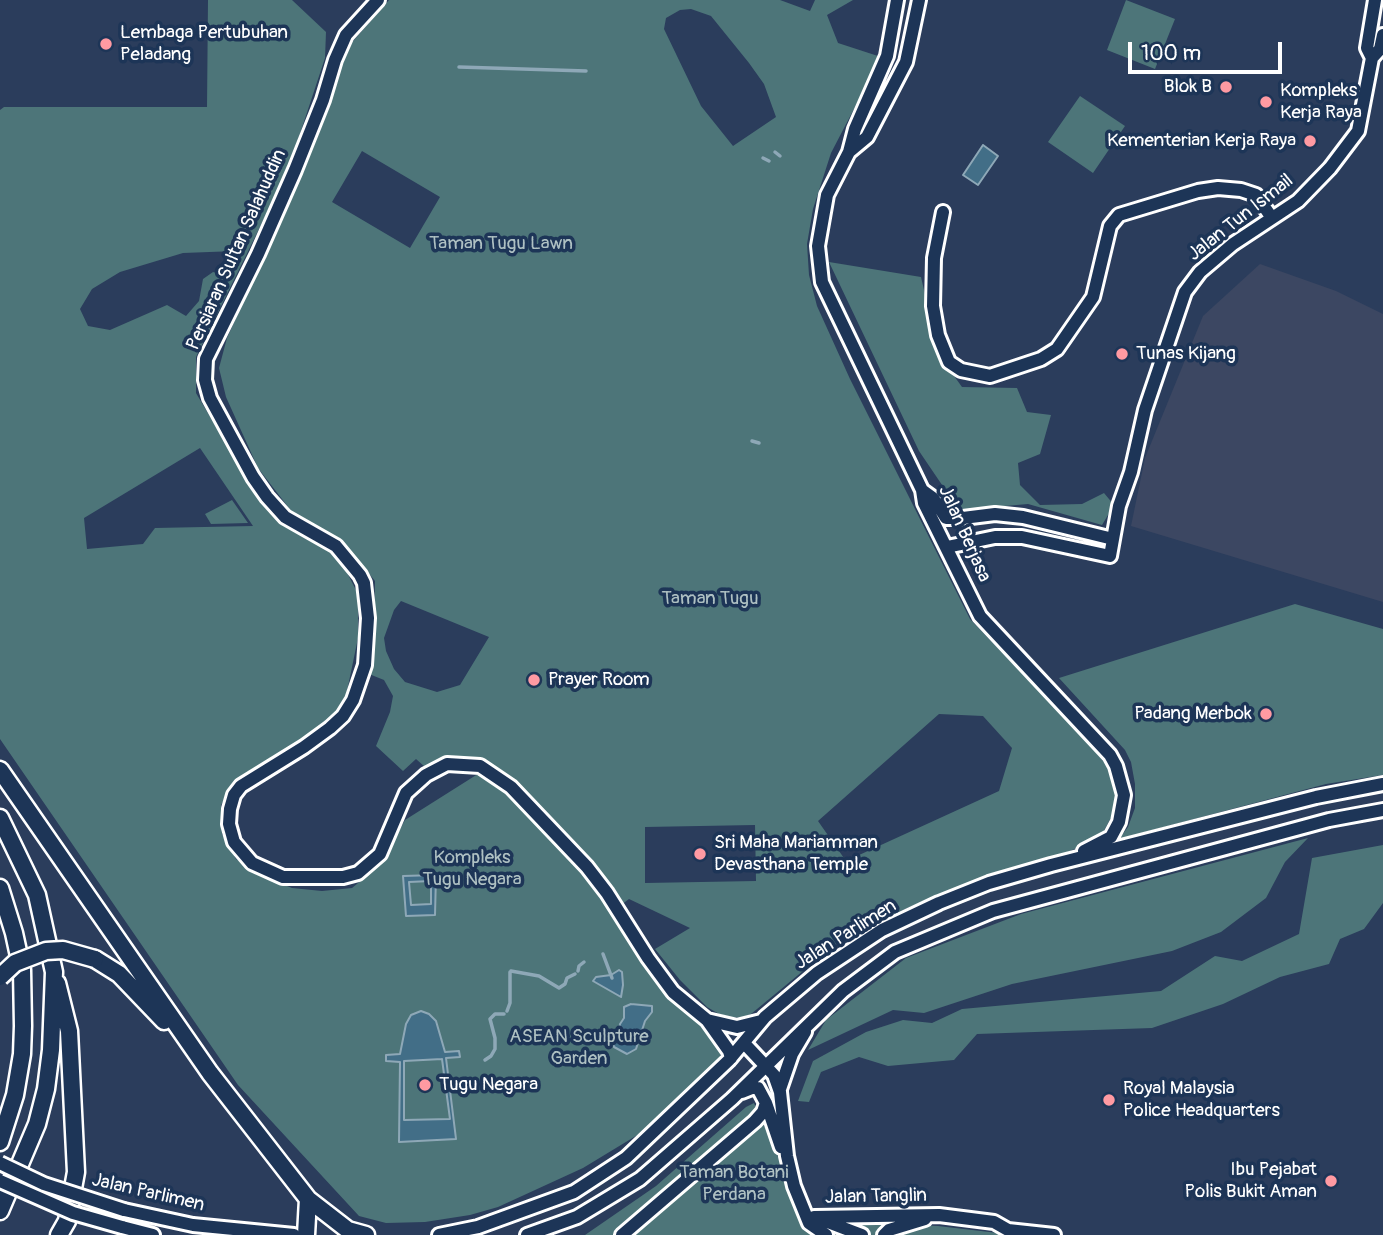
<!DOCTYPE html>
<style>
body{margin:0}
#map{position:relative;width:1383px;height:1235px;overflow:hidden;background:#2b3d5c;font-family:Pangolin,sans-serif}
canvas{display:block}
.scale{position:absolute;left:1128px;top:42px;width:154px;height:32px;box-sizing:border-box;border:4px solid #fff;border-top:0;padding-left:9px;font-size:21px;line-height:24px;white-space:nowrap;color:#fff;-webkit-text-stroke:5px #1d3557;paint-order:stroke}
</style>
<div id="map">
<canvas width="1383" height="1235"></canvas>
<div class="scale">100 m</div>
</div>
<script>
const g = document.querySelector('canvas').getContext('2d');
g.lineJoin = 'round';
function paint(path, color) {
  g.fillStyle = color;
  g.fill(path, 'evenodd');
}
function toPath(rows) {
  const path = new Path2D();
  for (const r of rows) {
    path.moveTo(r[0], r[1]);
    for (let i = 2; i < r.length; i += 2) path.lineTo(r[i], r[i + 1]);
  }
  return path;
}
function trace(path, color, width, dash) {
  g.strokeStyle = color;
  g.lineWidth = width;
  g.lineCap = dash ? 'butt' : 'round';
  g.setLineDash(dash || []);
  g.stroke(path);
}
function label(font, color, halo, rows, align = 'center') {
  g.font = font + ' Pangolin,sans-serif';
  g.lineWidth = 7;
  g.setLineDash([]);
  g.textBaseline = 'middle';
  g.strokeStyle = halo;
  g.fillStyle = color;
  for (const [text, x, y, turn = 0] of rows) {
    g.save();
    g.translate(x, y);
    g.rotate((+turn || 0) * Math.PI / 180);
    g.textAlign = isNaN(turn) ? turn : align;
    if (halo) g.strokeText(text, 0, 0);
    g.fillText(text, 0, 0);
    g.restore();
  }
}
const built = toPath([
 [1260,264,1336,291,1383,314,1383,602,1131,526,1145,458,1203,316]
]);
const green = toPath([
 [208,0,292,0,326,32,325,58,288,170,196,357,196,393,260,501,282,524,336,551,358,594,358,638,346,696,331,722,294,747,234,783,221,805,222,834,236,859,260,875,292,888,322,891,352,888,381,864,405,820,481,772,504,787,601,890,671,994,722,1047,720,1058,644,1131,583,1168,498,1207,470,1215,425,1222,386,1223,359,1216,238,1085,0,739,0,110,4,107,207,107],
 [236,251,225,275,213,272,203,279,199,301,186,316,167,305,110,330,88,326,80,309,92,289,120,272,183,253],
 [200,448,253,526,155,528,143,544,87,549,84,518],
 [389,0,780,0,810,11,815,0,853,0,827,15,838,43,881,57,831,153,813,209,807,244,809,275,817,306,850,379,970,619,1091,746,1108,767,1115,781,1115,800,1112,816,1102,834,1089,843,1065,853,937,895,871,924,832,947,751,1014,742,1018,731,1017,719,1014,707,1007,680,980,655,949,690,928,629,899,621,905,587,859,547,814,512,781,485,761,459,757,436,761,425,767,416,759,403,771,376,746,390,712,393,696,384,680,369,674,374,628,375,581,343,542,292,512,258,468,226,397,219,368,227,338,300,178,347,48],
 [691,9,711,16,749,63,764,84,776,117,733,146,701,106,664,29,666,18,680,10],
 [362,151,440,197,410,248,332,202],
 [401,601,489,637,460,685,437,692,405,682,394,669,386,651,384,638,394,610],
 [939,714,983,716,1012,748,999,791,846,861,818,821],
 [755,825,756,881,645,883,645,827],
 [1126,0,1175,19,1155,69,1107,50],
 [1080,96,1125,126,1093,173,1048,142],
 [829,262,921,277,939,355,962,387,1017,388,1027,412,1051,415,1040,454,1018,463,1020,485,1040,505,1082,504,1104,493,1114,505,1102,525,1028,504,959,510,919,451],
 [232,500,248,523,211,524,205,514],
 [1295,604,1383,629,1383,775,1326,784,1119,839,1128,827,1135,808,1135,784,1131,762,1125,750,1059,678],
 [1308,838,1285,862,1266,898,1221,932,1172,951,1012,984,924,1013,893,1010,808,1050,826,1020,906,958,1021,914],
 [1383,845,1383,903,1364,929,1340,939,1329,964,1280,977,1223,1004,1152,1028,977,1034,954,1060,888,1066,859,1057,821,1072,809,1102,798,1101,813,1061,866,1032,903,1020,932,1023,962,1009,1161,991,1215,956,1242,961,1299,934,1312,858],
 [754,1103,780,1161,797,1211,805,1224,864,1222,938,1226,1015,1235,585,1235,656,1186,746,1107]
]);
const water = toPath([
 [983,145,998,156,978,185,963,175,983,145],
 [436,875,435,915,406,916,403,876,436,875],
 [431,881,431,904,411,905,409,882,431,881],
 [619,970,622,972,623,985,621,997,593,981,596,977,611,975,619,970],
 [631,1004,652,1006,652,1012,645,1021,636,1049,627,1054,614,1047,612,1038,619,1032,620,1024,624,1018,624,1007,631,1004],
 [421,1011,429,1014,436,1021,445,1052,459,1051,460,1057,446,1058,456,1139,399,1142,400,1062,386,1061,386,1055,400,1054,406,1024,411,1015,421,1011],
 [442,1059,450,1119,404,1120,404,1061,442,1059]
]);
const stream = toPath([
 [459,67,586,71],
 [775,152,780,156],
 [763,158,769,161],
 [752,441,759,443],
 [603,954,612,978],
 [511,971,539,976,559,988,565,984,567,978,575,974],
 [578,971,579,966,584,962],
 [507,1011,510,1003,510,972],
 [485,1060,491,1056,495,1049,495,1038,490,1019,495,1014,504,1014]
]);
const minor = toPath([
 [378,0,346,35,335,60,323,100,295,170,258,254,206,359,205,380,210,398,253,477,267,497,285,517,336,546,360,575,364,583,368,618,365,665,353,700,343,716,330,728,304,747,241,786,234,795,230,809,229,824,234,842,252,863,283,877,343,877,358,873,380,854,406,793,426,775,447,764,480,766,511,787,587,867,607,893,648,958,673,992,707,1020,729,1051,731,1058],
 [897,0,887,56,855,129,849,152,827,195,818,246,822,282,922,490,924,503,980,616,1110,755,1116,766,1124,795,1119,822,1111,837,1084,851],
 [1372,58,1367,48,1375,0],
 [849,152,867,137,906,62,919,0],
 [943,212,934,258,933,306,938,335,949,362,961,370,990,376,1041,359,1057,349,1093,297,1110,226,1119,215,1198,191,1218,188,1241,190,1256,195,1272,218],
 [922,490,933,498,946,518,963,518,995,514,1023,517,1113,539],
 [947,547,995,537,1022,537,1110,556,1119,506,1131,472,1145,410,1185,292,1200,272,1233,244,1298,201,1330,168,1358,131,1372,58,1380,49,1383,35],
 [707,1020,737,1027,761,1021],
 [744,1043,774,1075,780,1092,787,1156,794,1186,809,1223,826,1235],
 [780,1089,792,1054,805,1032],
 [742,1092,752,1088,758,1088,766,1103,781,1147],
 [124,1210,193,1225,294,1235],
 [814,1217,939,1215,994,1222,1008,1230,1054,1235],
 [825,1221,862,1235],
 [122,1227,153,1235],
 [439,1235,478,1227,574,1192,626,1158,729,1060,765,1017,817,973,882,930,939,903,989,883,1051,865,1316,797,1383,784],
 [527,1235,577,1217,640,1179,732,1099,843,991,895,952,993,911,1329,820,1383,810],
 [622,1235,755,1121,763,1112,766,1103],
 [884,1235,889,1230,925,1219]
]);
const major = toPath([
 [0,770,210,1073,308,1199,348,1230,366,1235],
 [0,818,37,895,54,972,51,1050,46,1089,37,1124,0,1211],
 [0,888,14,933,22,970,23,1026,22,1054,15,1095,0,1142],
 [95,959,119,974,164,1021],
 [57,983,69,1031,76,1172,67,1221,59,1235],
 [306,1235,308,1199]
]);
const minorBridge = toPath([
 [0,1163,44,1184,124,1210],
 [0,1181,73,1213,122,1227]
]);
const majorBridge = toPath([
 [0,977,15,963,46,951,63,950,95,959]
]);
const markers = [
 [106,44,7,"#ff9aa2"],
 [1226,87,7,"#ff9aa2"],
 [1266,102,7,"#ff9aa2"],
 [1310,141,7,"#ff9aa2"],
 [1122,354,7,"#ff9aa2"],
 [534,680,7,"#ff9aa2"],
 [1266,714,7,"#ff9aa2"],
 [700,854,7,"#ff9aa2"],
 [425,1085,7,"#ff9aa2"],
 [1109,1100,7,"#ff9aa2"],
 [1331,1181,7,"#ff9aa2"]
];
const poiNames = [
 ["Lembaga Pertubuhan",120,33],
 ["Peladang",120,55],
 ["Blok B",1212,87,"right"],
 ["Kompleks",1280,91],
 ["Kerja Raya",1280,113],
 ["Kementerian Kerja Raya",1296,141,"right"],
 ["Tunas Kijang",1136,354],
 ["Prayer Room",548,680],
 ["Padang Merbok",1252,714,"right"],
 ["Sri Maha Mariamman",714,843],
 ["Devasthana Temple",714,865],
 ["Tugu Negara",439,1085],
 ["Royal Malaysia",1123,1089],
 ["Police Headquarters",1123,1111],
 ["Ibu Pejabat",1317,1170,"right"],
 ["Polis Bukit Aman",1317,1192,"right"]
];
const streetNames = [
 ["Jalan Tun Ismail",1241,218,-38],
 ["Persiaran Sultan Salahuddin",237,250,-66],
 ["Jalan Berjasa",964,534,66],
 ["Jalan Parlimen",846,935,-32],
 ["Jalan Parlimen",148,1193,13],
 ["Jalan Tanglin",876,1197,-1]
];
const parkNames = [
 ["Taman Tugu Lawn",501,244],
 ["Taman Tugu",710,599],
 ["Kompleks",472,858],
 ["Tugu Negara",472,880],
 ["ASEAN Sculpture",579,1037],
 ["Garden",579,1059],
 ["Taman Botani",734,1173],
 ["Perdana",734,1195]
];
paint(built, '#3c4762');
paint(green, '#4d7579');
paint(water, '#426e87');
trace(water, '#8ea8b7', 2);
trace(stream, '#8ea8b7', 3.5);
trace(minor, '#fff', 18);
trace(major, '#fff', 21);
trace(minor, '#1d3557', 12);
trace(major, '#1d3557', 16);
trace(minorBridge, '#fff', 18, []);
trace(majorBridge, '#fff', 21, []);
trace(minorBridge, '#1d3557', 12);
trace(majorBridge, '#1d3557', 16);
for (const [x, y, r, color] of markers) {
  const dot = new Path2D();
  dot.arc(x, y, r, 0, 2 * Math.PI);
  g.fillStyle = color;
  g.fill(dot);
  trace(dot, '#1d3557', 2.5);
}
label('19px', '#fff', '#1d3557', poiNames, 'left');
label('19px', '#fff', '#1d3557', streetNames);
label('19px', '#afc1c3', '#1d3557', parkNames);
</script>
